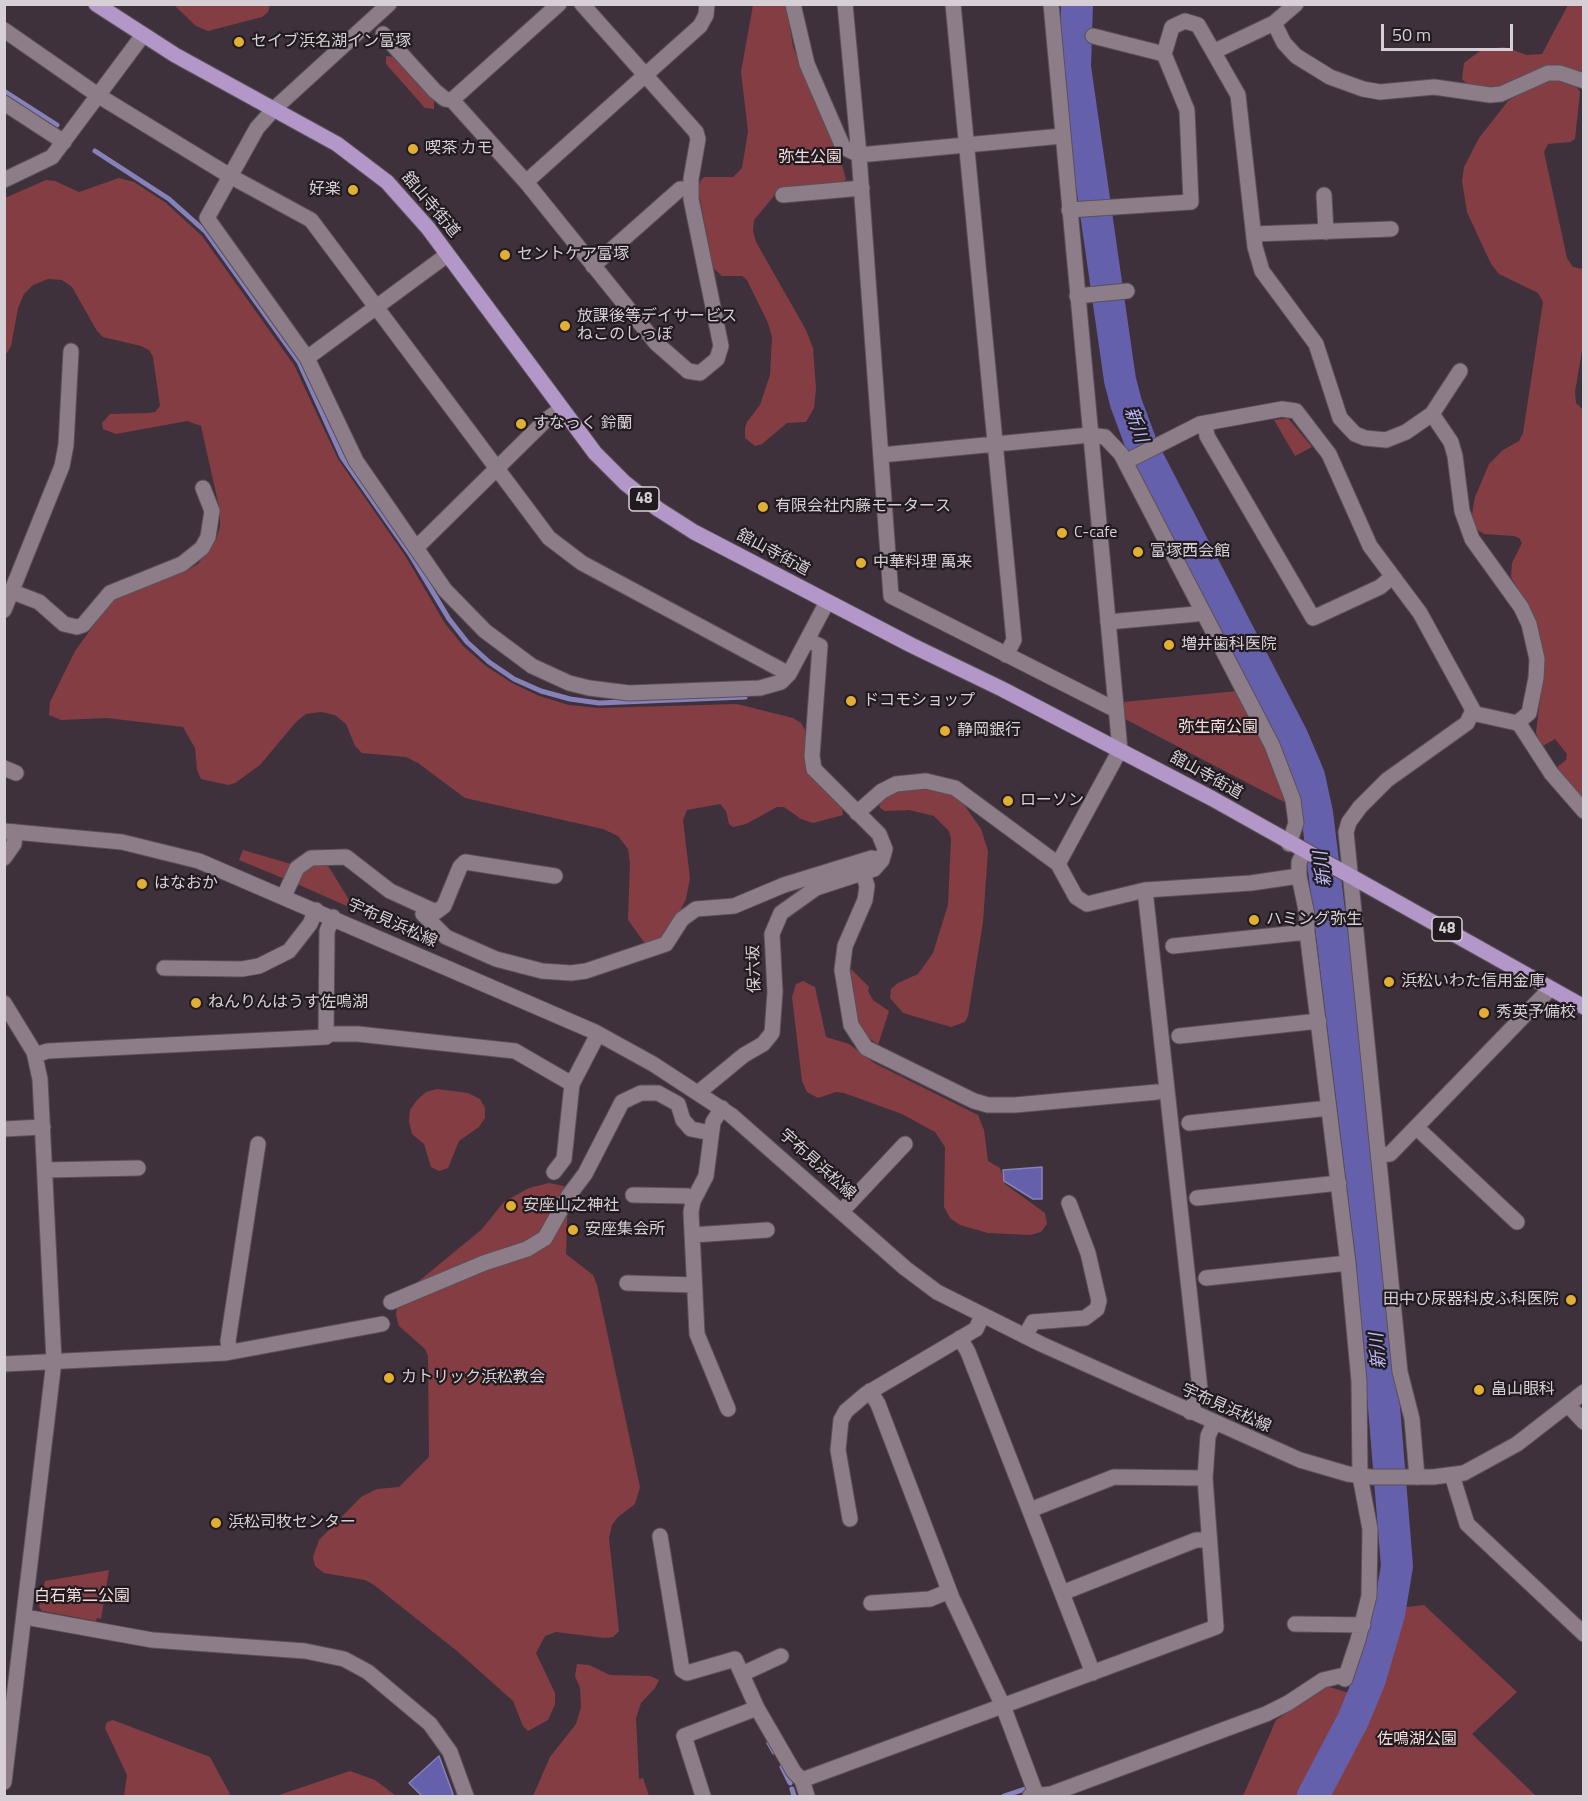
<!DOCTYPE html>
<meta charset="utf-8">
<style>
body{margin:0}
#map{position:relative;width:1588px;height:1801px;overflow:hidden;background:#3e313c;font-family:"Titillium Web",sans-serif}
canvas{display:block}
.frame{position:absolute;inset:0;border:6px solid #d7cfd6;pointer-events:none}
.scale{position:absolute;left:1381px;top:24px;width:132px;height:27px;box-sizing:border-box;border:3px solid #d7cfd6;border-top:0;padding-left:8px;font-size:18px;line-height:21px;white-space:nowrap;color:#d7cfd6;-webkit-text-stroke:4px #211b20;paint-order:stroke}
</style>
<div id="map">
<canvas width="1588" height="1801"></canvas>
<div class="frame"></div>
<div class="scale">50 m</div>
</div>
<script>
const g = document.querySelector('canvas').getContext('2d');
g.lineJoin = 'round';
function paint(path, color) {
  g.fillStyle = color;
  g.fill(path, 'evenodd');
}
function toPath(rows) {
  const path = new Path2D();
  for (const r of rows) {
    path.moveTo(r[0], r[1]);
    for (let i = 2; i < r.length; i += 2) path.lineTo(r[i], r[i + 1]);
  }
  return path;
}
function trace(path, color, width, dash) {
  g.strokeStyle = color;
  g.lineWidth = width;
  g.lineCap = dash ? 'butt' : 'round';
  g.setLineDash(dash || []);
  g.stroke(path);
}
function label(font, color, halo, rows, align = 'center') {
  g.font = font + ' "Titillium Web","Noto Sans JP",sans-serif';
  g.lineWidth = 4.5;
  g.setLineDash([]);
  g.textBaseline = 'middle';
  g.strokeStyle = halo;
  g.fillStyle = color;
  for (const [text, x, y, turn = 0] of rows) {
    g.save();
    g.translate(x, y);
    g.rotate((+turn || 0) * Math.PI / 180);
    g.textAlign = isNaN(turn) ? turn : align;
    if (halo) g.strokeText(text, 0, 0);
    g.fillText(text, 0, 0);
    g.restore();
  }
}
const green = toPath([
 [174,5,270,4,270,5,268,12,262,17,208,31,196,26],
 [753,5,787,5,793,47,838,151,846,179,843,184,779,190,754,220,753,231,756,242,806,330,813,348,816,389,814,408,806,422,787,423,762,444,755,446,745,438,745,428,747,422,760,405,770,375,772,337,768,323,747,280,742,276,722,276,713,268,698,189,701,180,704,177,733,177,742,168,748,131,741,72],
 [1568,5,1583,5,1583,76,1573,71,1500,89,1469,86,1462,79,1464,63,1481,50,1504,47,1527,55,1542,54],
 [386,56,395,57,434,100,434,109,425,108,386,64],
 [1559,78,1576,86,1580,92,1575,139,1570,142,1548,144,1544,152,1567,258,1573,267,1583,269,1583,345,1575,392,1576,403,1584,411,1583,802,1556,768,1566,760,1567,754,1555,739,1541,747,1536,732,1545,659,1536,621,1511,577,1512,563,1522,543,1519,538,1514,536,1484,534,1476,529,1472,514,1475,497,1489,464,1503,450,1519,441,1523,433,1543,302,1538,293,1499,274,1491,264,1467,212,1462,181,1464,167,1479,138,1508,101,1539,82],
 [119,178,134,182,166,203,202,236,294,365,338,459,406,557,444,622,463,646,486,666,512,683,539,696,569,705,599,708,737,704,793,718,801,723,805,730,805,764,808,773,842,807,843,815,813,823,801,819,784,807,777,807,746,824,733,827,729,824,726,811,720,804,687,810,683,820,690,878,686,899,668,935,655,943,644,942,628,920,630,863,628,849,618,836,603,829,465,798,418,763,406,757,362,753,355,746,346,724,335,715,321,712,306,714,296,722,260,765,235,783,228,785,201,779,197,770,195,748,183,727,107,718,61,720,49,715,50,702,75,651,109,604,122,595,186,571,198,564,216,540,220,526,220,511,201,426,187,421,116,434,103,429,102,423,110,414,148,413,155,412,160,406,153,357,149,350,141,346,103,337,97,331,72,287,62,280,48,279,33,285,24,294,18,308,11,346,5,356,5,198,46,180,55,181,79,192],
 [1288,418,1312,447,1295,456,1274,420],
 [1238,691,1267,748,1288,804,1125,719,1123,702],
 [925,787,952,794,963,803,981,829,988,851,983,922,968,1016,965,1022,951,1027,903,1013,890,998,891,989,898,983,918,974,933,953,948,905,951,839,949,831,934,816,909,810,885,811,880,808,879,804,881,800,898,791],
 [243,850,291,864,285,879,239,860],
 [327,864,351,903,349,907,297,884,302,873,313,865],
 [850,968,869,987,868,991,873,1000,889,1011,878,1045,863,1033,858,1022],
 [803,981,815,987,826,1037,849,1044,874,1063,978,1115,984,1130,988,1161,1000,1168,1005,1184,1045,1213,1047,1224,1041,1232,1030,1235,988,1233,960,1225,950,1218,944,1207,945,1147,935,1132,902,1114,844,1093,836,1092,818,1098,807,1092,802,1081,792,997,796,984],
 [437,1089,468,1093,480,1099,485,1108,485,1118,479,1127,459,1141,448,1168,439,1171,431,1167,424,1144,412,1134,409,1121,410,1110,417,1100,426,1092],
 [549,1183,564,1186,568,1193,566,1254,593,1275,597,1285,640,1487,635,1504,618,1517,612,1525,609,1538,619,1631,613,1637,605,1638,556,1632,545,1636,536,1653,555,1693,555,1704,548,1720,528,1731,523,1726,513,1701,457,1651,374,1585,365,1580,324,1573,315,1566,313,1557,319,1540,361,1497,377,1489,399,1487,429,1457,428,1356,425,1349,399,1326,396,1315,397,1305,408,1290,481,1230,504,1202,529,1188],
 [109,1570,101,1619,97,1618,96,1621,42,1611,39,1607,45,1581],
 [1424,1605,1517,1692,1472,1734,1536,1796,1325,1796,1376,1701,1406,1607],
 [577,1664,589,1665,610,1675,650,1676,659,1680,655,1688,641,1703,636,1718,639,1779,643,1778,649,1796,533,1796,550,1757,576,1724,581,1707,580,1688,575,1676],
 [1326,1686,1356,1695,1300,1796,1243,1796,1276,1720],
 [113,1720,210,1757,231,1796,124,1796,127,1775,105,1728,107,1722],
 [350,1771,375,1780,396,1796,276,1796]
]);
const water = toPath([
 [1042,1167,1042,1199,1033,1199,1004,1181,1003,1170,1042,1167],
 [439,1756,453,1794,451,1796,422,1796,409,1783,439,1756]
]);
const stream = toPath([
 [4,91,57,125],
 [95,151,169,199,206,232,299,362,342,457,410,554,449,619,467,642,489,662,514,679,541,691,570,699,599,703,745,697],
 [1303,825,1320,834],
 [769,1743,774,1752],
 [782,1767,790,1783],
 [792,1789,794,1796],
 [1004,1796,1025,1789]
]);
const river = toPath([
 [1077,4,1075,67,1120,380,1126,403,1143,449,1292,736,1309,776,1317,813,1372,1260,1397,1566,1389,1614,1370,1679,1353,1720,1313,1796]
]);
const minor = toPath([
 [793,4,807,64,843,147,859,155,1062,136],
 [845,4,859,155,891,596,1116,710],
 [953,4,1014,640,1006,655],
 [1274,23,1284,43,1296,56,1330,77,1363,89,1380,92,1434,87,1490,95,1501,94,1548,73,1560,73,1584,81],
 [4,30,99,96,230,176,311,220,549,538,582,563,789,674],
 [383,34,435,91,445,99,452,100,526,182,656,343,688,371,700,373,717,359,721,346,691,199,691,179,698,139,696,132,582,4],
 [1093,36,1164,54],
 [1215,51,1274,23,1296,4],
 [452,100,559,4],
 [4,103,64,142],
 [274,109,257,128,207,218,307,358,356,461,445,590,485,631,532,666,569,683,589,688,629,693,760,688,781,682,789,674,827,602],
 [4,180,52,157,143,35],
 [526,182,700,26,706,15,707,4],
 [783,195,862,188],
 [1324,195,1326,232],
 [1069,210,1191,202,1187,110,1164,54,1172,27,1185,21,1198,25,1238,95,1255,247,1262,271,1316,344,1340,418,1355,434,1365,438,1386,440,1406,432,1432,414,1451,442,1455,456,1462,511,1472,539,1521,607,1529,624,1537,659,1536,678,1529,713,1517,723,1472,713],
 [1254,234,1391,229],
 [593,266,680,189,690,189],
 [1077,296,1127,291],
 [307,358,447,255],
 [1432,414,1460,371],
 [1205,423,1207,436,1313,618,1380,587,1392,577],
 [881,455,1090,435,1105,437,1121,454,1272,745,1293,800,1296,823,1289,844],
 [1125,462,1200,424,1282,409,1296,411,1329,454,1370,546,1420,613,1473,710,1467,723,1387,780,1360,807,1349,822,1346,832,1400,1372,1412,1419,1417,1477],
 [417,547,546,420,561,409],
 [13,592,39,602,64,624,77,627,83,625,110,593,182,564,202,548,208,537,212,511,203,488],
 [4,610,62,466,66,445,71,351],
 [1108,622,1196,614,1202,611],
 [1518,722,1551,773,1584,811],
 [4,768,16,773],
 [857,813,882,791,896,784,926,781,955,788,1058,864,1076,897,1087,904,1145,890,1251,883,1299,876],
 [4,858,14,844,15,832],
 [1058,864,1120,750],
 [863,873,867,886,865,900,845,946,842,970,851,1025,866,1048,974,1101,988,1105,1015,1105,1157,1092],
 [1145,890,1200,1389,1190,1412],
 [284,896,297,868,311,858,346,857,390,891,436,912,444,906,460,867,465,862,555,876],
 [426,909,423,914,446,937,496,959,542,971,571,973,586,971,666,944,682,919,696,909,734,906,784,885,872,858,882,860],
 [1173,946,1307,932],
 [164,968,242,969,259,966,289,951,310,924,316,910],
 [4,1003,34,1052,40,1079,54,1361,4,1782],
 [326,1034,358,1034,515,1051,572,1084],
 [1179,1036,1319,1021],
 [35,1055,48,1051,326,1037,327,931,333,917],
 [699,1092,744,1055,763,1044,772,1033,775,992,772,934,781,913,816,888,874,869,882,860,885,849,879,834,814,769,812,756,820,646,807,640],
 [722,1108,713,1122,706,1176,693,1201,691,1212,697,1334,728,1409],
 [1189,1123,1329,1108],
 [1416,1127,1517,1222],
 [4,1129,43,1127],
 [1378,1155,1390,1154,1550,989],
 [45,1170,138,1168],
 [554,1172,564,1159,572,1084,598,1034],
 [633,1195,688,1196,694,1199],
 [1197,1198,1339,1183],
 [842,1211,905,1144],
 [692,1235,767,1230],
 [1206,1278,1348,1263],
 [627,1283,694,1285],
 [391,1302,484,1263,527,1249,545,1238,569,1195,585,1174,622,1102,641,1093,658,1093,678,1104,683,1120,691,1129,711,1133],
 [1025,1336,1033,1322,1085,1318,1097,1309,1099,1301,1088,1253,1069,1203],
 [960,1338,968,1352,1093,1673],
 [230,1352,228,1341,258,1144],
 [4,1364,226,1353,382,1324],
 [870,1391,878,1404,952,1598,1003,1706,1036,1794],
 [1568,1405,1584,1422],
 [1030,1510,1114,1477,1205,1478],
 [850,1519,838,1450,841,1420,846,1411,866,1394,976,1329,982,1316],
 [660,1536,682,1670,687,1673,735,1659,757,1708,794,1772,802,1780],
 [1062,1593,1196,1540,1209,1540],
 [871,1603,930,1599,949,1591],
 [25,1617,152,1640,305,1651,344,1659,368,1672,430,1724,450,1752,466,1796],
 [1295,1624,1363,1625],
 [742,1674,781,1656],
 [703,1796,684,1736,757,1708],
 [807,1796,802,1780,1216,1627,1205,1478,1208,1436,1214,1423],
 [1030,1796,1051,1794,1266,1714,1288,1703,1323,1680,1340,1676,1345,1679,1358,1640,1369,1596,1370,1529,1360,1476,1359,1381,1348,1263,1307,932,1307,915,1299,876,1299,862,1304,852]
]);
const tertiary = toPath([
 [1051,4,1120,750],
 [274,109,389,4],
 [1452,1475,1467,1524,1584,1634]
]);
const secondary = toPath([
 [4,831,122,842,199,861,595,1032,653,1064,731,1115,905,1268,937,1292,1041,1344,1300,1460,1348,1474,1370,1477,1433,1477,1464,1473,1517,1444,1584,1392]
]);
const primary = toPath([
 [96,4,175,55,337,144,387,182,428,228,595,453,625,483,658,509,694,532,911,645,1002,689,1213,799,1584,1007]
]);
const markers = [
 [239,42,6,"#e1af34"],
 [413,149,6,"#e1af34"],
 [353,190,6,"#e1af34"],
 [505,255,6,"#e1af34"],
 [565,326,6,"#e1af34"],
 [521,424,6,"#e1af34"],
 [763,507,6,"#e1af34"],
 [1062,533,6,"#e1af34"],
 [1138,552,6,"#e1af34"],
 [861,563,6,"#e1af34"],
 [1169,645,6,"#e1af34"],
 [851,701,6,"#e1af34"],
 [945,731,6,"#e1af34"],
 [1008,801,6,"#e1af34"],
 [142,884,6,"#e1af34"],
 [1254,920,6,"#e1af34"],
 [1389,982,6,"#e1af34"],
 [196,1003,6,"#e1af34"],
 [1484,1013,6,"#e1af34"],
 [511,1206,6,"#e1af34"],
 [573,1230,6,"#e1af34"],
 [1571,1300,6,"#e1af34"],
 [389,1378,6,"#e1af34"],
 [1479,1390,6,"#e1af34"],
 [216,1523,6,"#e1af34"]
];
const shields = [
 [644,499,30],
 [1447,929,30]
];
const shieldNames = [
 ["48",644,499],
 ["48",1447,929]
];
const poiNames = [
 ["セイブ浜名湖イン富塚",251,42],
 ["喫茶 カモ",425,149],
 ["好楽",341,190,"right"],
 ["セントケア富塚",517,255],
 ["放課後等デイサービス",577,317],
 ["ねこのしっぽ",577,335],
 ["すなっく 鈴蘭",533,424],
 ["有限会社内藤モータース",775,507],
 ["C-cafe",1074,533],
 ["富塚西会館",1150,552],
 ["中華料理 萬来",873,563],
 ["増井歯科医院",1181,645],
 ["ドコモショップ",863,701],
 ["静岡銀行",957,731],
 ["ローソン",1020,801],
 ["はなおか",154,884],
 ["ハミング弥生",1266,920],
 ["浜松いわた信用金庫",1401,982],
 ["ねんりんはうす佐鳴湖",208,1003],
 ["秀英予備校",1496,1013],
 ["安座山之神社",523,1206],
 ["安座集会所",585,1230],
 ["田中ひ尿器科皮ふ科医院",1559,1300,"right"],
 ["カトリック浜松教会",401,1378],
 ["畠山眼科",1491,1390],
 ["浜松司牧センター",228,1523]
];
const parkNames = [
 ["弥生公園",810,158],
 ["弥生南公園",1218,728],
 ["白石第二公園",82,1597],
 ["佐鳴湖公園",1417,1740]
];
const streetNames = [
 ["舘山寺街道",430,205,50],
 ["舘山寺街道",773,553,28],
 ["舘山寺街道",1206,776,29],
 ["宇布見浜松線",392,924,24],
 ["保六坂",755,969,-92],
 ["宇布見浜松線",817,1165,42],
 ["宇布見浜松線",1226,1409,24]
];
const waterNames = [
 ["新川",1135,425,70],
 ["新川",1324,869,-97],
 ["新川",1379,1351,-95]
];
paint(green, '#853d44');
paint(water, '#6560ac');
trace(water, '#8781b9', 1.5);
trace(stream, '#8781b9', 5);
trace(river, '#6560ac', 32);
trace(minor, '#5a5059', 17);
trace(tertiary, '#5a5059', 17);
trace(secondary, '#5a5059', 17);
trace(primary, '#5a5059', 17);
trace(minor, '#8c7d89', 15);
trace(tertiary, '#8c7d89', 15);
trace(secondary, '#8c7d89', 15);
trace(primary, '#b497c9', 15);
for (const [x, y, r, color] of markers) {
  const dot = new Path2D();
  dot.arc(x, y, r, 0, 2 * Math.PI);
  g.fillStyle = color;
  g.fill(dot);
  trace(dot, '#211b20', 2);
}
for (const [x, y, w] of shields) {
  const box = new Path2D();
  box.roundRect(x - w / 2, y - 12, w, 24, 4.5);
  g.fillStyle = '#211b20';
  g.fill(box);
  trace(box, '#d7cfd6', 1.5);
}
label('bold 15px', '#d7cfd6', null, shieldNames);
label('16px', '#d7cfd6', '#211b20', poiNames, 'left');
label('16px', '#f6dcdc', '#211b20', parkNames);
label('16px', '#d7cfd6', '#211b20', streetNames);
label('italic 18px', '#bcbbfa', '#211b20', waterNames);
</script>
